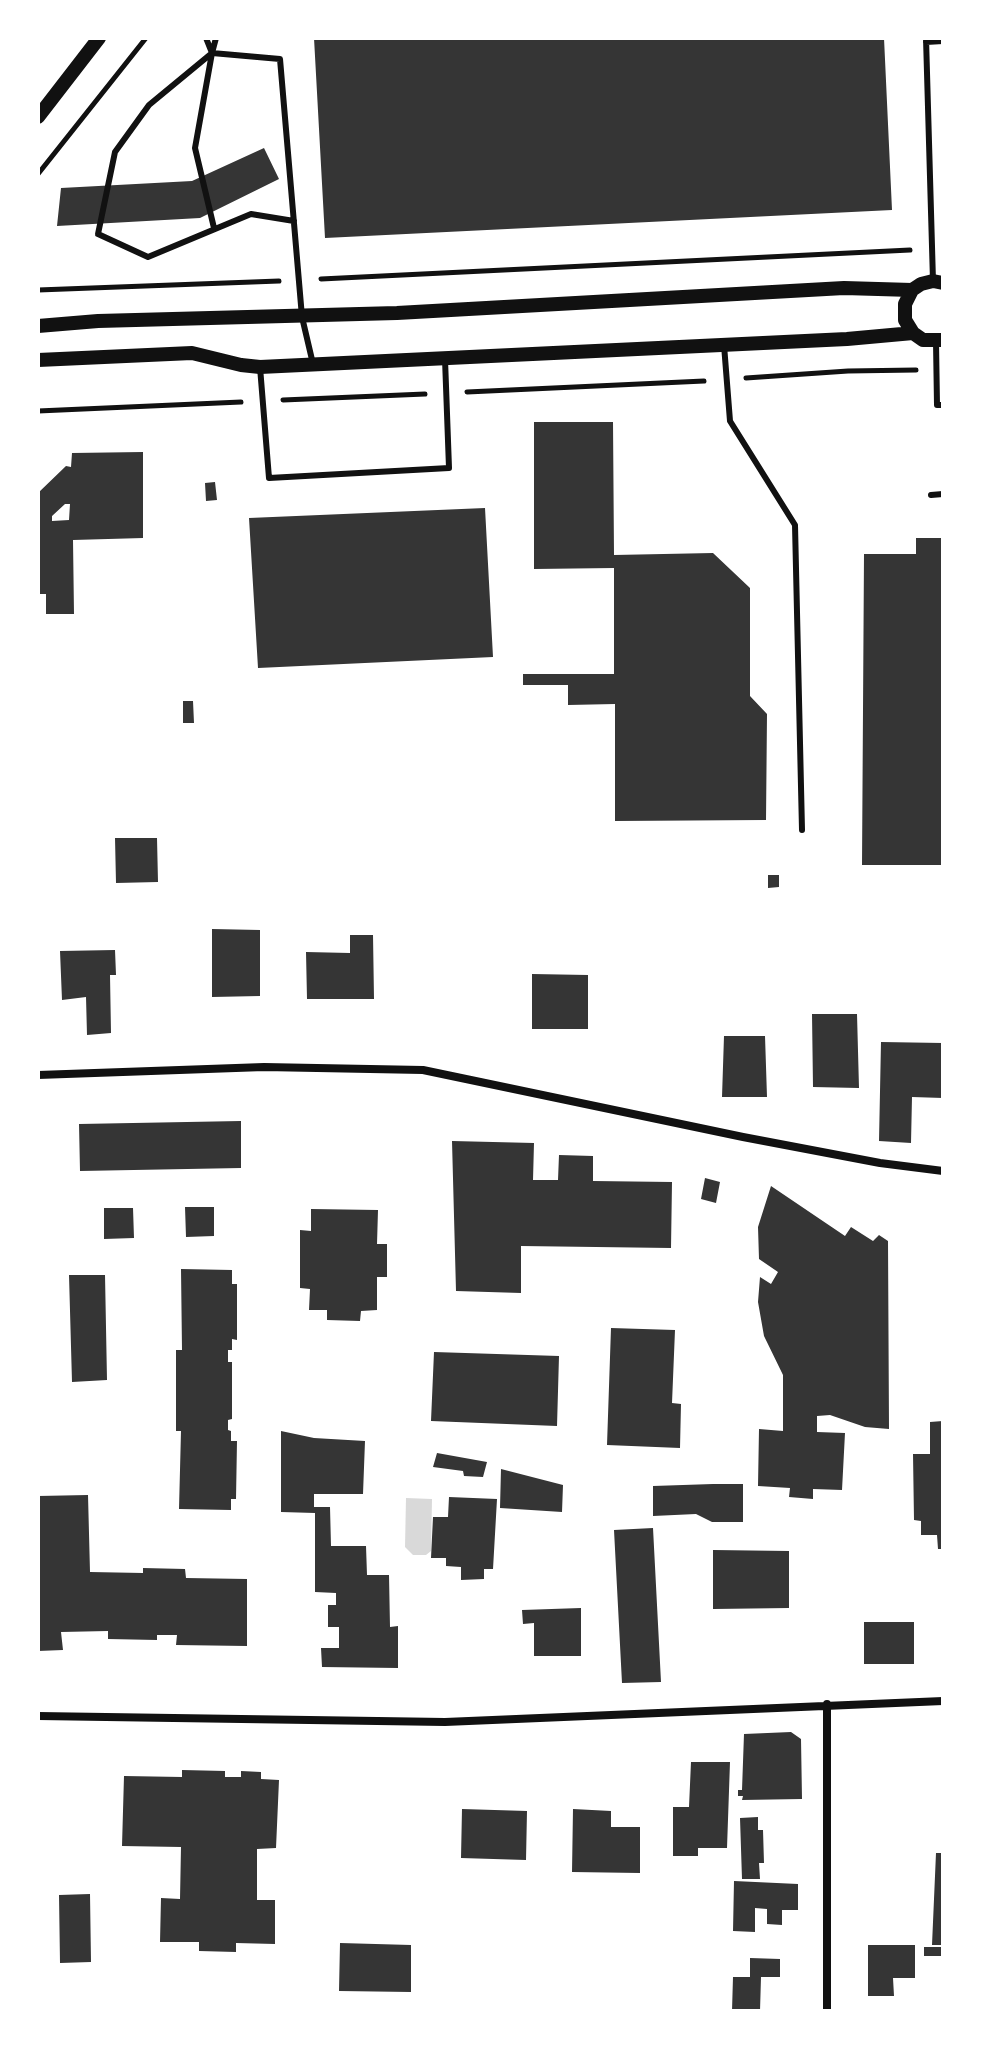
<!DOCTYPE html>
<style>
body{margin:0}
#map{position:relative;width:981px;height:2049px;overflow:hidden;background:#fff;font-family:"Archivo Narrow",sans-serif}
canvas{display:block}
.frame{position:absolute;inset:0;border:40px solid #fff;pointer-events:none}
</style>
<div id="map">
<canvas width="981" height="2049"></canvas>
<div class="frame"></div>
</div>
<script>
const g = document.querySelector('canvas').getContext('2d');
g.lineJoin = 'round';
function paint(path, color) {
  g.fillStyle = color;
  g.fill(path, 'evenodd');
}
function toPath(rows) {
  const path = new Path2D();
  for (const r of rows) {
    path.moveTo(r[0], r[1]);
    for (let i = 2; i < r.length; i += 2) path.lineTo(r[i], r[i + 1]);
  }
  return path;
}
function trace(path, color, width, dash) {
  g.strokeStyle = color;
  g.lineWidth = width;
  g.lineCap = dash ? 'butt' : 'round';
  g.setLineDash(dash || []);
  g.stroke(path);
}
const water = toPath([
 [406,1498,432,1499,431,1551,426,1555,413,1555,405,1547]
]);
const building = toPath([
 [314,38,884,38,892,210,325,238],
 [264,148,279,179,200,218,57,226,61,188,192,181],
 [534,422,613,422,614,555,713,553,750,588,750,696,767,714,766,820,615,821,615,704,568,705,568,685,523,685,523,674,614,674,614,568,534,569],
 [143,452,143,538,73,540,74,614,46,614,46,594,38,594,38,493,66,466,71,467,72,453],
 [65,504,70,504,69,520,52,521,52,516],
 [215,482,217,500,206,501,205,483],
 [485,508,493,657,258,668,249,518],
 [916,538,943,538,943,865,862,865,864,554,916,554],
 [183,701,193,701,194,723,183,723],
 [115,838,157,838,158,882,116,883],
 [768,875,779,875,779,887,768,888],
 [212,929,260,930,260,996,212,997],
 [350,935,373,935,374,999,307,999,306,952,350,953],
 [115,950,116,975,110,975,111,1033,87,1035,86,997,62,1000,60,951],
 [532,974,588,975,588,1029,532,1029],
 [812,1014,857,1014,859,1088,813,1087],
 [724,1036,765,1036,767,1097,722,1097],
 [881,1042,943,1043,943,1098,912,1097,911,1143,879,1141],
 [241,1121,241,1168,80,1171,79,1124],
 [452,1141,534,1143,533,1180,558,1180,559,1155,593,1156,593,1181,672,1182,671,1248,521,1246,521,1293,456,1291],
 [705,1178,720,1182,716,1203,701,1199],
 [771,1186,845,1236,851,1227,873,1241,879,1235,888,1241,889,1429,865,1427,830,1415,817,1416,817,1432,845,1433,842,1490,813,1489,813,1499,789,1497,790,1488,758,1486,759,1429,783,1431,783,1375,764,1336,758,1302,760,1277,771,1284,778,1272,759,1259,758,1227],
 [185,1207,214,1207,214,1236,186,1237],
 [104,1208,133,1208,134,1238,104,1239],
 [311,1209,378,1210,377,1244,387,1244,387,1277,377,1277,377,1310,361,1311,360,1321,327,1320,327,1310,309,1310,310,1289,300,1288,300,1230,311,1231],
 [181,1269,232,1270,232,1284,237,1284,237,1340,232,1339,232,1350,228,1350,228,1362,232,1362,232,1419,228,1420,228,1430,231,1431,231,1441,237,1441,236,1499,231,1499,231,1510,179,1509,181,1431,176,1431,176,1350,182,1350],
 [69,1275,105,1275,107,1380,72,1382],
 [611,1328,675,1330,672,1403,681,1404,680,1448,607,1445],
 [434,1352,559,1356,557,1426,431,1421],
 [943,1421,943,1549,938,1549,937,1535,921,1535,921,1521,914,1520,913,1454,930,1454,930,1422],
 [281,1431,314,1438,365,1441,363,1494,314,1494,314,1507,330,1507,331,1546,366,1546,367,1575,389,1575,390,1627,398,1626,398,1668,322,1667,321,1648,339,1648,339,1627,328,1627,328,1605,336,1605,336,1593,315,1592,315,1513,281,1512],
 [437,1453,487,1462,483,1477,464,1476,463,1471,433,1467],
 [501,1469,563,1485,562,1512,500,1508],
 [713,1484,743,1484,743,1522,712,1522,696,1514,653,1516,653,1486],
 [88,1495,90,1572,143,1573,143,1568,185,1569,186,1578,247,1579,247,1646,176,1645,177,1635,157,1635,157,1640,108,1639,108,1631,61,1632,63,1650,38,1651,38,1496],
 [449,1497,497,1499,493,1569,484,1569,484,1579,461,1580,461,1567,446,1566,446,1558,431,1558,433,1517,448,1517],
 [653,1528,661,1682,622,1683,614,1530],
 [713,1550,789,1551,789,1608,713,1609],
 [581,1608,581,1656,534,1656,534,1623,523,1624,522,1610],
 [864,1622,914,1622,914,1664,864,1664],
 [791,1732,801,1739,802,1799,742,1800,743,1796,738,1796,738,1790,742,1790,744,1734],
 [691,1762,730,1762,727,1848,698,1848,698,1856,673,1856,673,1807,689,1807],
 [182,1770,225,1771,225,1777,241,1777,241,1771,261,1772,261,1779,279,1780,276,1848,257,1849,257,1900,275,1900,275,1944,236,1943,236,1952,199,1951,199,1942,160,1942,161,1898,180,1899,181,1847,122,1846,124,1776,182,1777],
 [462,1809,527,1811,526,1860,461,1858],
 [573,1809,611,1811,611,1827,640,1827,640,1873,572,1872],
 [758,1817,758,1830,763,1830,764,1863,759,1863,760,1879,742,1879,740,1818],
 [936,1853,943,1853,943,1945,932,1945],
 [734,1881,798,1884,798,1910,782,1910,782,1925,767,1924,767,1909,755,1908,755,1932,733,1931],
 [90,1894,91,1962,60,1963,59,1895],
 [340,1943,411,1945,411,1992,339,1991],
 [868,1945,915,1945,915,1978,893,1978,894,1996,868,1996],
 [924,1947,943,1947,943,1956,924,1956],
 [750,1958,780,1959,780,1977,761,1977,760,2011,732,2011,733,1977,750,1977]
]);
const path = toPath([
 [38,174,146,38],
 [321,279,910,250],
 [38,290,279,281],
 [746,378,848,371,916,370],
 [467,392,704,381],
 [283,400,425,394],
 [38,411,241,402]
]);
const service = toPath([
 [206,38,212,53],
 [216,38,212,53,149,105,115,152,98,234,148,257,251,214,294,221],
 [926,38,933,281],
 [926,42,943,41],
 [214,228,195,148,212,53,280,59,302,317,313,364],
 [936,342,937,405,943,405],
 [724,345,730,421,795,525,802,830],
 [260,367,269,478,449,468,445,359],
 [931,495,943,494]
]);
const minor = toPath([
 [38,1075,264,1067,423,1070,743,1137,880,1163,943,1171],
 [827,1704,827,2011],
 [38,1716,445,1722,943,1701]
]);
const tertiary = toPath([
 [38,117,99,38],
 [943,283,933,281,921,284,912,290,905,304,905,320,913,333,923,340,943,340],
 [38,326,98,321,397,313,844,288,912,290],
 [38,360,192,353,241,365,260,367,847,339,913,333]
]);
paint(water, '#d9d9d9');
paint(building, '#353535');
trace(path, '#111', 5);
trace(service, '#111', 6);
trace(minor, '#111', 8);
trace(tertiary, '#111', 14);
</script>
